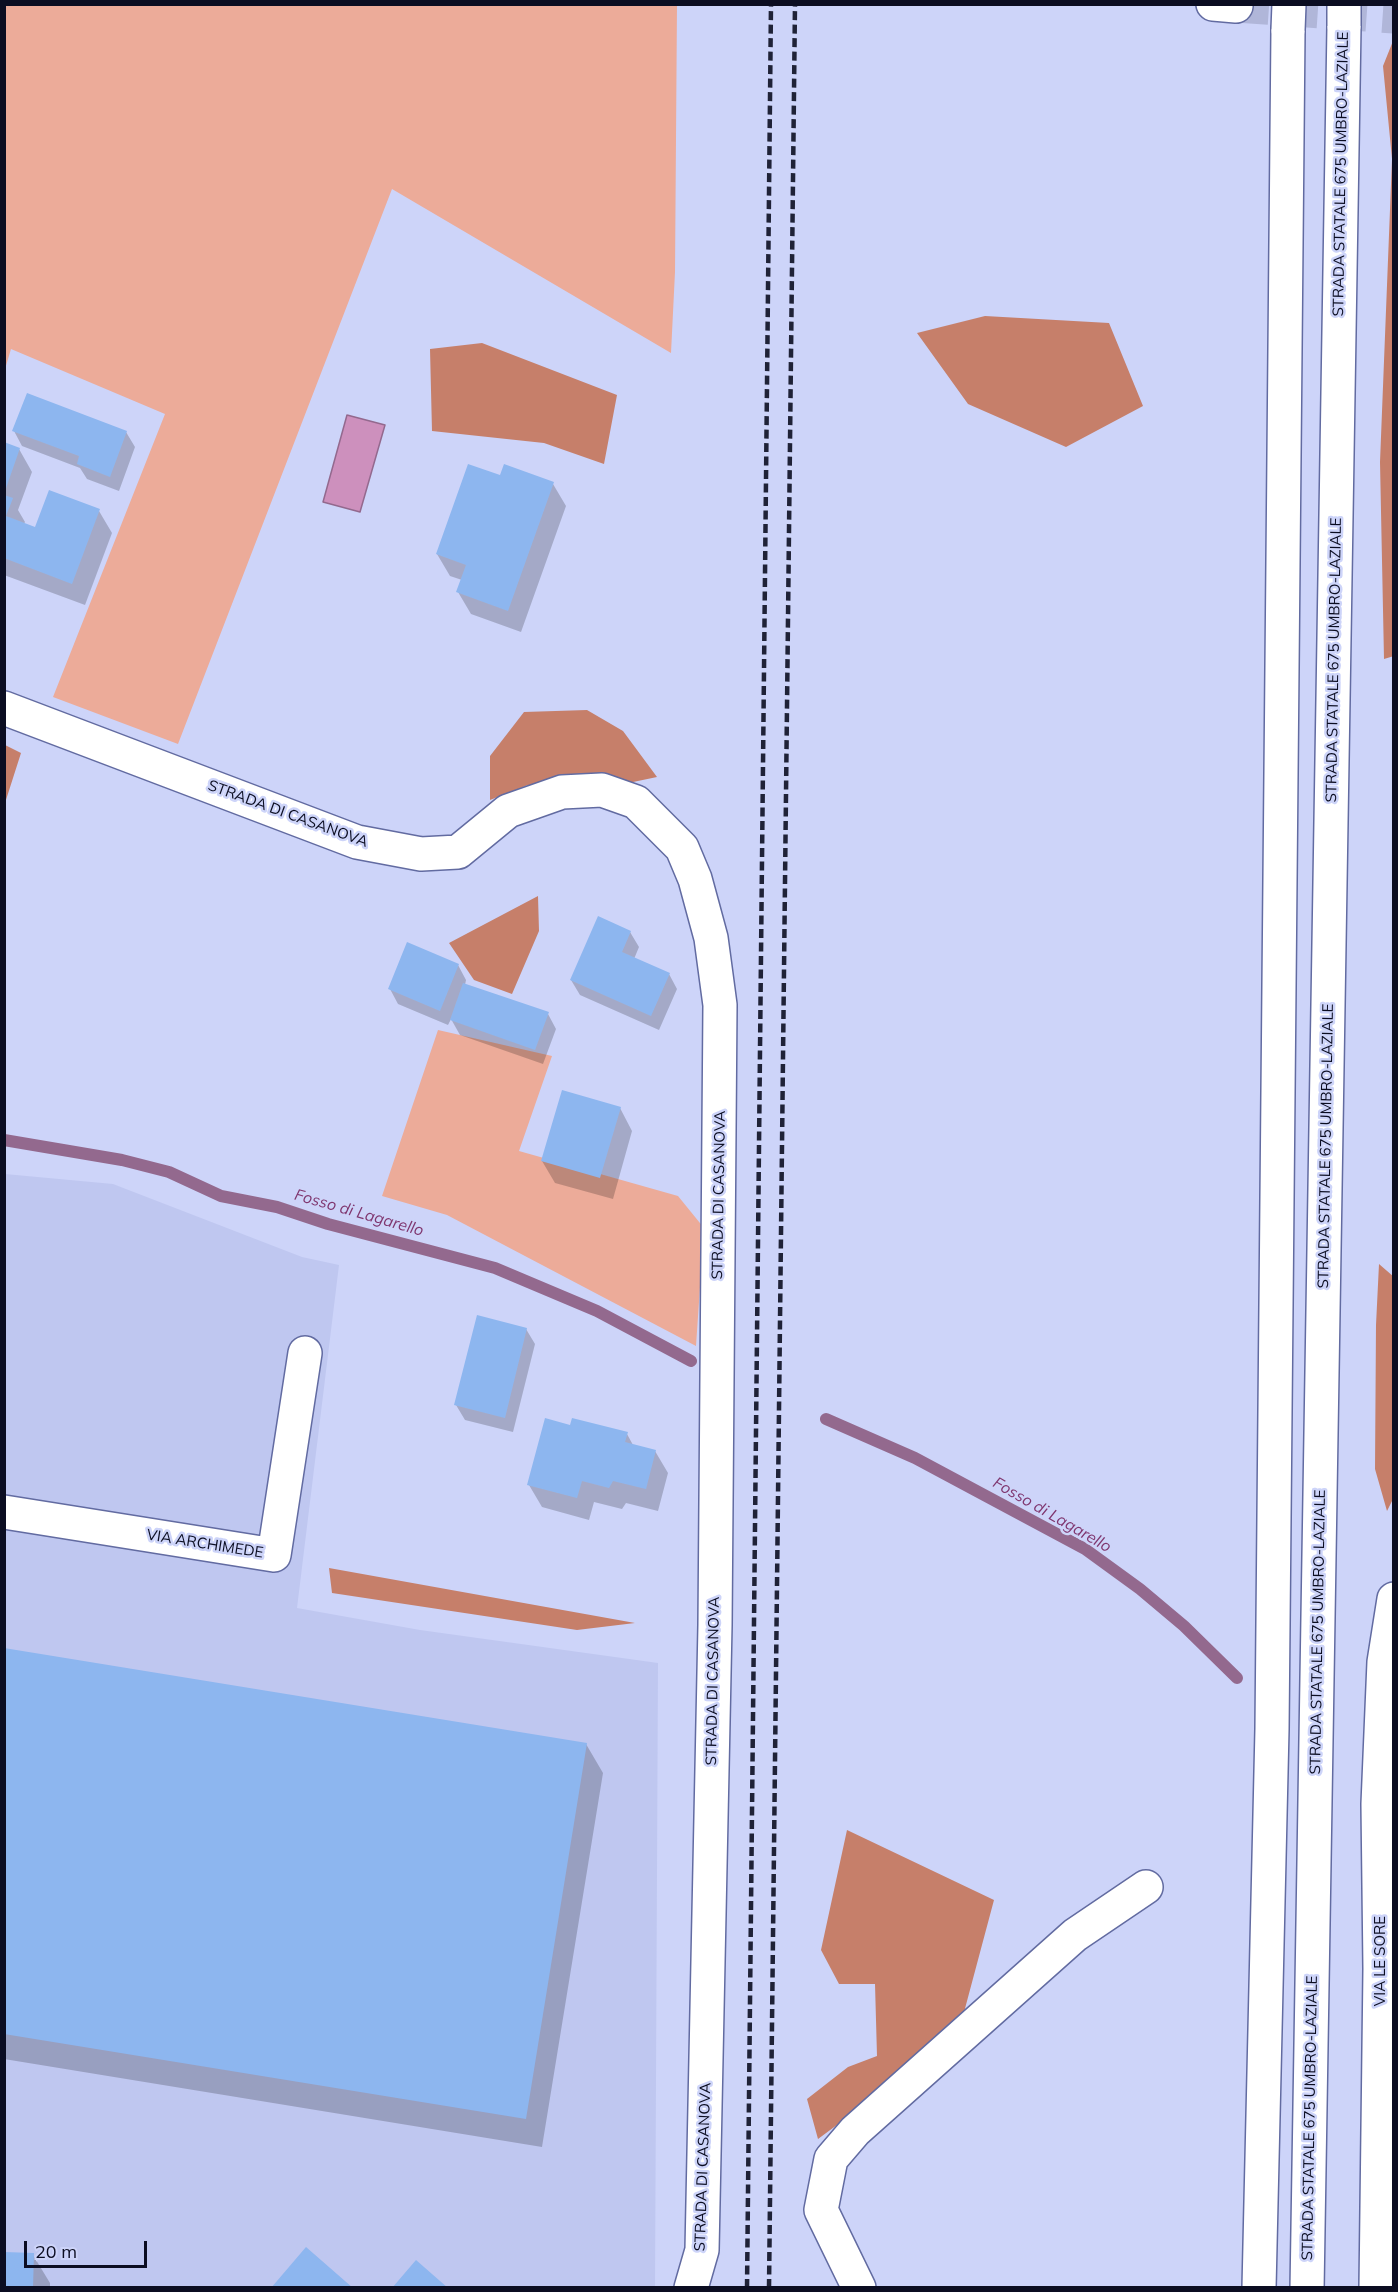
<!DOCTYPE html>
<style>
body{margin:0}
#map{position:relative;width:1398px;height:2292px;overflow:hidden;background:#cdd4f9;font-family:Mulish,sans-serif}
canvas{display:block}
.frame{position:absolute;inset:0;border:6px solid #0b0d21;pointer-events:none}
.scale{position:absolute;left:24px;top:2241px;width:123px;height:27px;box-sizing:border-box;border:3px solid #0b0d21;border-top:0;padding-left:8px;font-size:18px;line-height:21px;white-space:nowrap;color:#0b0d21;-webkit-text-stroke:4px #cdd4f9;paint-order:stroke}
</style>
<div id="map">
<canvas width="1398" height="2292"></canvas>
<div class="frame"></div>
<div class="scale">20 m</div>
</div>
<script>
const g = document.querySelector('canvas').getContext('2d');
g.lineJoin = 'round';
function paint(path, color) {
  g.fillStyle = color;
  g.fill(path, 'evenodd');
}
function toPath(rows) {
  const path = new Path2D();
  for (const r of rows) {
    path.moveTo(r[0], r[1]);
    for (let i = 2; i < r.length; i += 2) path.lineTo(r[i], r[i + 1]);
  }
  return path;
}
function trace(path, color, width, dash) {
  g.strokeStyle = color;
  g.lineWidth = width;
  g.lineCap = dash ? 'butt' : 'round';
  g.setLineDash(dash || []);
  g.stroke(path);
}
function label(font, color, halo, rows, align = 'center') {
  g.font = font + ' Mulish,sans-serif';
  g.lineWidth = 5;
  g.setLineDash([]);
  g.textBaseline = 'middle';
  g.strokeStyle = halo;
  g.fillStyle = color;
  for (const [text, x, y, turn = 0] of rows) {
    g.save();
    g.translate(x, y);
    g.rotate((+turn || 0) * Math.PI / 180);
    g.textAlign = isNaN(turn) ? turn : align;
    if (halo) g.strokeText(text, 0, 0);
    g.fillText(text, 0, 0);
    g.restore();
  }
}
const built = toPath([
 [5,1174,113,1184,302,1257,339,1265,297,1608,420,1630,658,1663,655,2287,5,2288]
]);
const green = toPath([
 [5,4,677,5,675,272,671,353,392,189,178,744,53,697,165,414,11,349,5,369],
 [438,1030,552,1056,519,1151,678,1196,704,1228,696,1346,447,1215,382,1196]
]);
const forest = toPath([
 [1393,41,1394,656,1384,659,1380,462,1392,159,1383,66],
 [985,316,1109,323,1143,406,1066,447,968,404,917,333],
 [482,343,617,395,604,464,544,443,432,431,430,349],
 [587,710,623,731,657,777,590,791,528,785,490,800,490,756,524,712],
 [5,745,21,753,5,803],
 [538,896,539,931,512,994,474,980,449,943],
 [1379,1264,1394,1277,1394,1497,1387,1511,1375,1469,1376,1325],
 [329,1568,635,1623,577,1630,332,1593],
 [847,1830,994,1900,963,2016,872,2099,818,2139,807,2099,848,2067,877,2056,875,1984,839,1984,821,1950]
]);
const water = toPath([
 [347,415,385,425,360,512,323,502,347,415]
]);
const shadow = toPath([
 [14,431,126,432,135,447,119,491,87,479,80,468,22,446],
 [4,444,19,449,32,472,18,510,25,522,24,524,36,529,99,511,112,533,85,605,4,575],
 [501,477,553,484,566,506,521,632,471,614,458,592,462,580,450,576,437,554],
 [630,932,639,947,634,959,669,974,677,989,659,1030,580,995,571,980],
 [458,965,466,980,465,985,548,1014,556,1029,543,1064,460,1035,451,1019,448,1025,398,1004,390,989],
 [620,1108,632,1131,613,1199,555,1183,542,1161],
 [526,1329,535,1344,513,1432,465,1420,456,1405],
 [571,1427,627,1434,633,1445,655,1451,668,1473,658,1511,626,1503,622,1509,594,1502,589,1520,542,1507,529,1485],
 [4,1650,586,1744,603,1773,542,2147,4,2059],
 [33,2255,50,2283,50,2288,4,2288]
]);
const stream = toPath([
 [4,1140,122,1160,169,1172,221,1196,277,1207,328,1224,495,1268,597,1311,691,1361],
 [826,1419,915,1458,1085,1549,1140,1589,1184,1626,1237,1678]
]);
const building = toPath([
 [27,393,127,431,110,477,77,464,79,456,12,431],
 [4,442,20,448,5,491,4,491],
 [468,464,500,475,504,464,554,482,508,611,456,592,466,565,436,554],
 [49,490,100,509,72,584,4,558,4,495,13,498,6,516,35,527],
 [598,916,631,931,622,952,670,973,651,1016,570,980],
 [407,942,459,964,440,1011,388,989],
 [463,983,549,1012,535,1050,450,1020],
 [562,1090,621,1107,600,1178,541,1161],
 [477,1315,527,1328,505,1418,454,1405],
 [545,1418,570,1425,572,1418,628,1432,625,1442,656,1450,646,1489,613,1481,609,1488,582,1481,577,1498,527,1485],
 [4,1648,587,1743,526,2119,4,2034],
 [306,2247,353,2288,271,2288],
 [4,2252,34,2253,33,2288,4,2288],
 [416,2260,448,2288,392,2288]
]);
const minorTunnel = toPath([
 [1236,6,1394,17]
]);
const minor = toPath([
 [1213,4,1236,6],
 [4,708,357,842,421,854,458,852,508,811,562,792,602,790,636,802,682,848,695,879,711,938,720,1005,715,1625,702,2250,691,2288],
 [4,1512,274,1555,305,1353],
 [859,2288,821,2210,831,2159,855,2131,1075,1935,1146,1887],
 [1376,2288,1380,1969,1378,1804,1384,1662,1394,1599]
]);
const highway = toPath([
 [1259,2288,1272,1729,1288,30],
 [1307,2288,1344,26]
]);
const rail = toPath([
 [747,2288,771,4],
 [769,2288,795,4]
]);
const highwayBridge = toPath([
 [1344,26,1344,4],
 [1288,30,1289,4]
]);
const streetNames = [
 ["STRADA STATALE 675 UMBRO-LAZIALE",1341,174,-89],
 ["STRADA STATALE 675 UMBRO-LAZIALE",1334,660,-89],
 ["STRADA DI CASANOVA",288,814,20],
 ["STRADA STATALE 675 UMBRO-LAZIALE",1326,1146,-89],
 ["STRADA DI CASANOVA",719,1195,-89],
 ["VIA ARCHIMEDE",205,1544,9],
 ["STRADA STATALE 675 UMBRO-LAZIALE",1318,1632,-89],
 ["STRADA DI CASANOVA",713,1681,-89],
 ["VIA LE SORE",1380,1961,-90],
 ["STRADA STATALE 675 UMBRO-LAZIALE",1310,2118,-89],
 ["STRADA DI CASANOVA",703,2167,-88]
];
const waterNames = [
 ["Fosso di Lagarello",359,1213,16],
 ["Fosso di Lagarello",1052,1515,30]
];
paint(built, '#bfc7f0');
paint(green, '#ecab99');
paint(forest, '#c67f6a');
paint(water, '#cd90bd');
trace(water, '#93698e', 1.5);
paint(shadow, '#0003');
trace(stream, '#93698e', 12);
paint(building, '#8db6ef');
trace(minorTunnel, '#b0b6d9', 33, [33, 16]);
trace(minor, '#626ba1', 36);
trace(highway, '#626ba1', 36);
trace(minor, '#fff', 33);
trace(highway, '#fff', 33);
trace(rail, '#1f2237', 4.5, [9, 4.5]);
trace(highwayBridge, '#626ba1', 36, []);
trace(highwayBridge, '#fff', 33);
label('15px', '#0b0d21', '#cdd4f9', streetNames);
label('italic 16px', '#7f366f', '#cdd4f9', waterNames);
</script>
